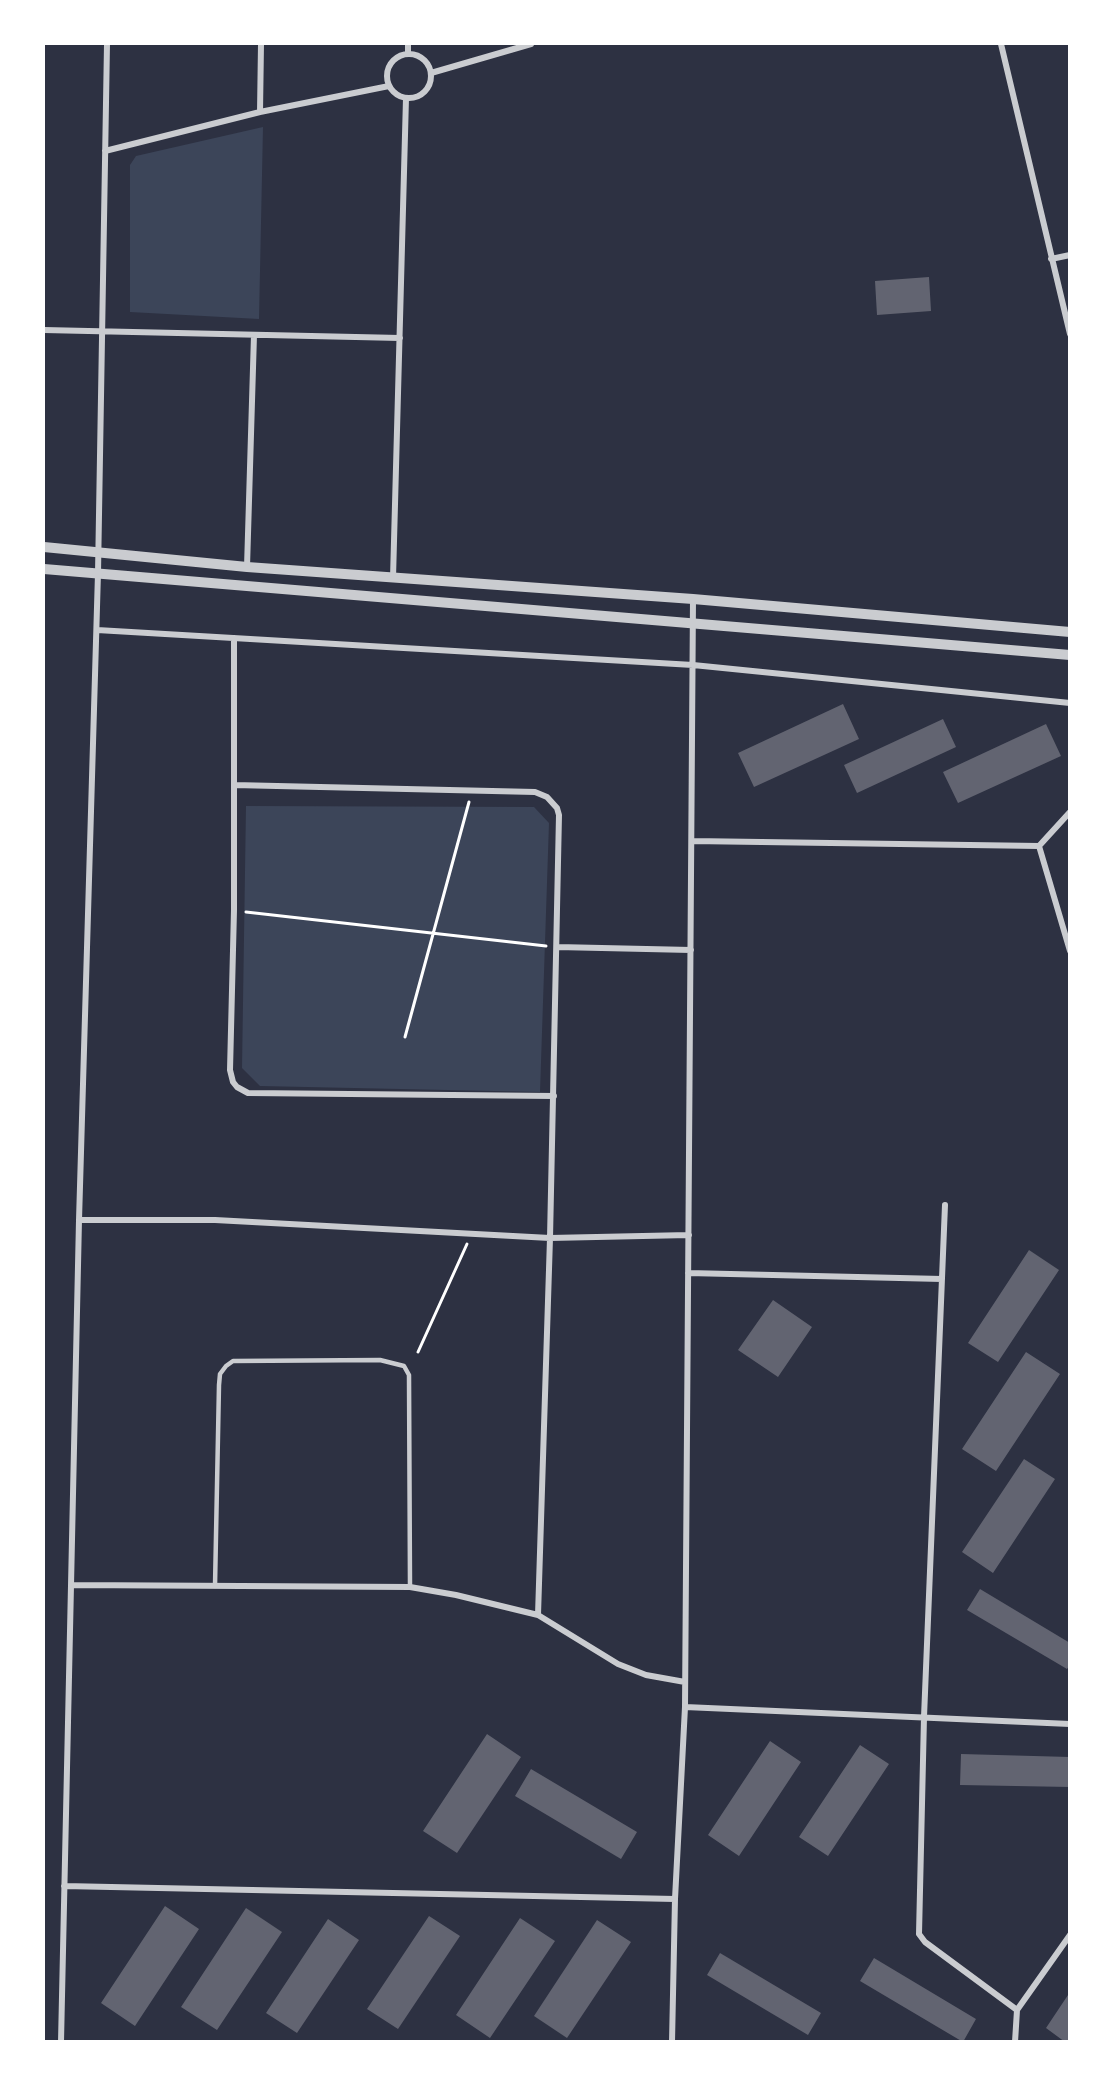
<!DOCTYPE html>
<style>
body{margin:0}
#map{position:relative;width:1113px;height:2085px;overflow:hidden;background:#2d3142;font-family:"Times New Roman",serif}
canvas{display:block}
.frame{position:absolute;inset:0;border:45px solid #fff;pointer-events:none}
</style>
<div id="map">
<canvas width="1113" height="2085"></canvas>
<div class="frame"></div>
</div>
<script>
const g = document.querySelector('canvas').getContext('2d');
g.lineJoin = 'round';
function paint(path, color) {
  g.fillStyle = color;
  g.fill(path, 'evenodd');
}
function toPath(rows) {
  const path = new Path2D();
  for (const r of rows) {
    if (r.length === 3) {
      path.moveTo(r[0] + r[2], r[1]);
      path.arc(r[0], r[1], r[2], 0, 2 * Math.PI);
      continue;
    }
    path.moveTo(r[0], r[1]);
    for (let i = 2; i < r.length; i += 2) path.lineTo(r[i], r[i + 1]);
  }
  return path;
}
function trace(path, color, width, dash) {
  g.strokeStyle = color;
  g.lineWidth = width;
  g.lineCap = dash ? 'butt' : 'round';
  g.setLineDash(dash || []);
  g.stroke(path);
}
const green = toPath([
 [263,127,259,319,130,312,130,165,136,156],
 [246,806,534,807,549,823,540,1092,260,1086,242,1068]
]);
const building = toPath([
 [929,277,931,311,877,315,875,281],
 [843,704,859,739,754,787,738,753],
 [943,719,956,747,857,793,844,765],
 [1046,724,1061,756,958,803,943,772],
 [1029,1250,1059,1270,998,1362,968,1343],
 [773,1300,812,1327,778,1377,738,1350],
 [1026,1352,1060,1374,996,1471,962,1449],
 [1024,1459,1055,1479,993,1573,962,1552],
 [980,1589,1070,1643,1070,1665,1067,1669,967,1610],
 [487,1734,521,1757,457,1853,423,1831],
 [770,1741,801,1762,739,1856,708,1835],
 [860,1745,889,1764,828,1856,799,1837],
 [961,1754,1070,1757,1070,1787,960,1785],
 [531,1769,637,1832,621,1859,515,1796],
 [165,1906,199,1929,135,2026,101,2003],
 [246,1908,282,1932,217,2030,181,2007],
 [429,1916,460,1936,398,2029,367,2009],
 [520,1918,555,1941,490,2038,456,2015],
 [328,1919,359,1940,297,2033,266,2013],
 [597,1920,631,1942,567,2038,534,2016],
 [720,1953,821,2013,808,2035,707,1975],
 [874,1958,976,2019,963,2042,860,1981],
 [1070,1992,1070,2042,1065,2042,1046,2028]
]);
const path = toPath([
 [246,912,546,946],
 [405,1037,469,802],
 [418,1352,467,1244]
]);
const service = toPath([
 [215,1586,219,1385,220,1374,226,1366,233,1361,380,1360,404,1366,409,1375,410,1587]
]);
const minor = toPath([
 [1001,44,1070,334],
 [409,76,22],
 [408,54,408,44],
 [431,73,531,44],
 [260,112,261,44],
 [105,151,260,112,389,86],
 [1051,259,1070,255],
 [44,330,400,338],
 [247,567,254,335],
 [393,578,406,98],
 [97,630,693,665,1070,703],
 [234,638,234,910,230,1070,233,1082,237,1087,248,1093,554,1096],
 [234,785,535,792,547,797,557,808,559,815,550,1238,538,1615],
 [1070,812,1039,846,1070,951],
 [692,841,1039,846],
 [557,947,691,950],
 [945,1205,924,1717,919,1934,925,1942,1017,2010,1015,2042],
 [79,1220,215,1220,550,1238,689,1235],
 [688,1273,942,1279],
 [72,1585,410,1587,456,1595,538,1615,618,1664,646,1675,685,1682],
 [685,1707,1070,1724],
 [64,1886,675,1899],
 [1017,2010,1070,1935],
 [61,2042,79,1220,98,573,107,44],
 [672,2042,675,1899,685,1707,693,599]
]);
const tertiary = toPath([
 [44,547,247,567,693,599,1070,632],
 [44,569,1070,655]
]);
paint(green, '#3c4559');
paint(building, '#626471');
trace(path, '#fff', 3);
trace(service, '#caccd0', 4.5);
trace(minor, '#caccd0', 6);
trace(tertiary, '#caccd0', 10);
</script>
